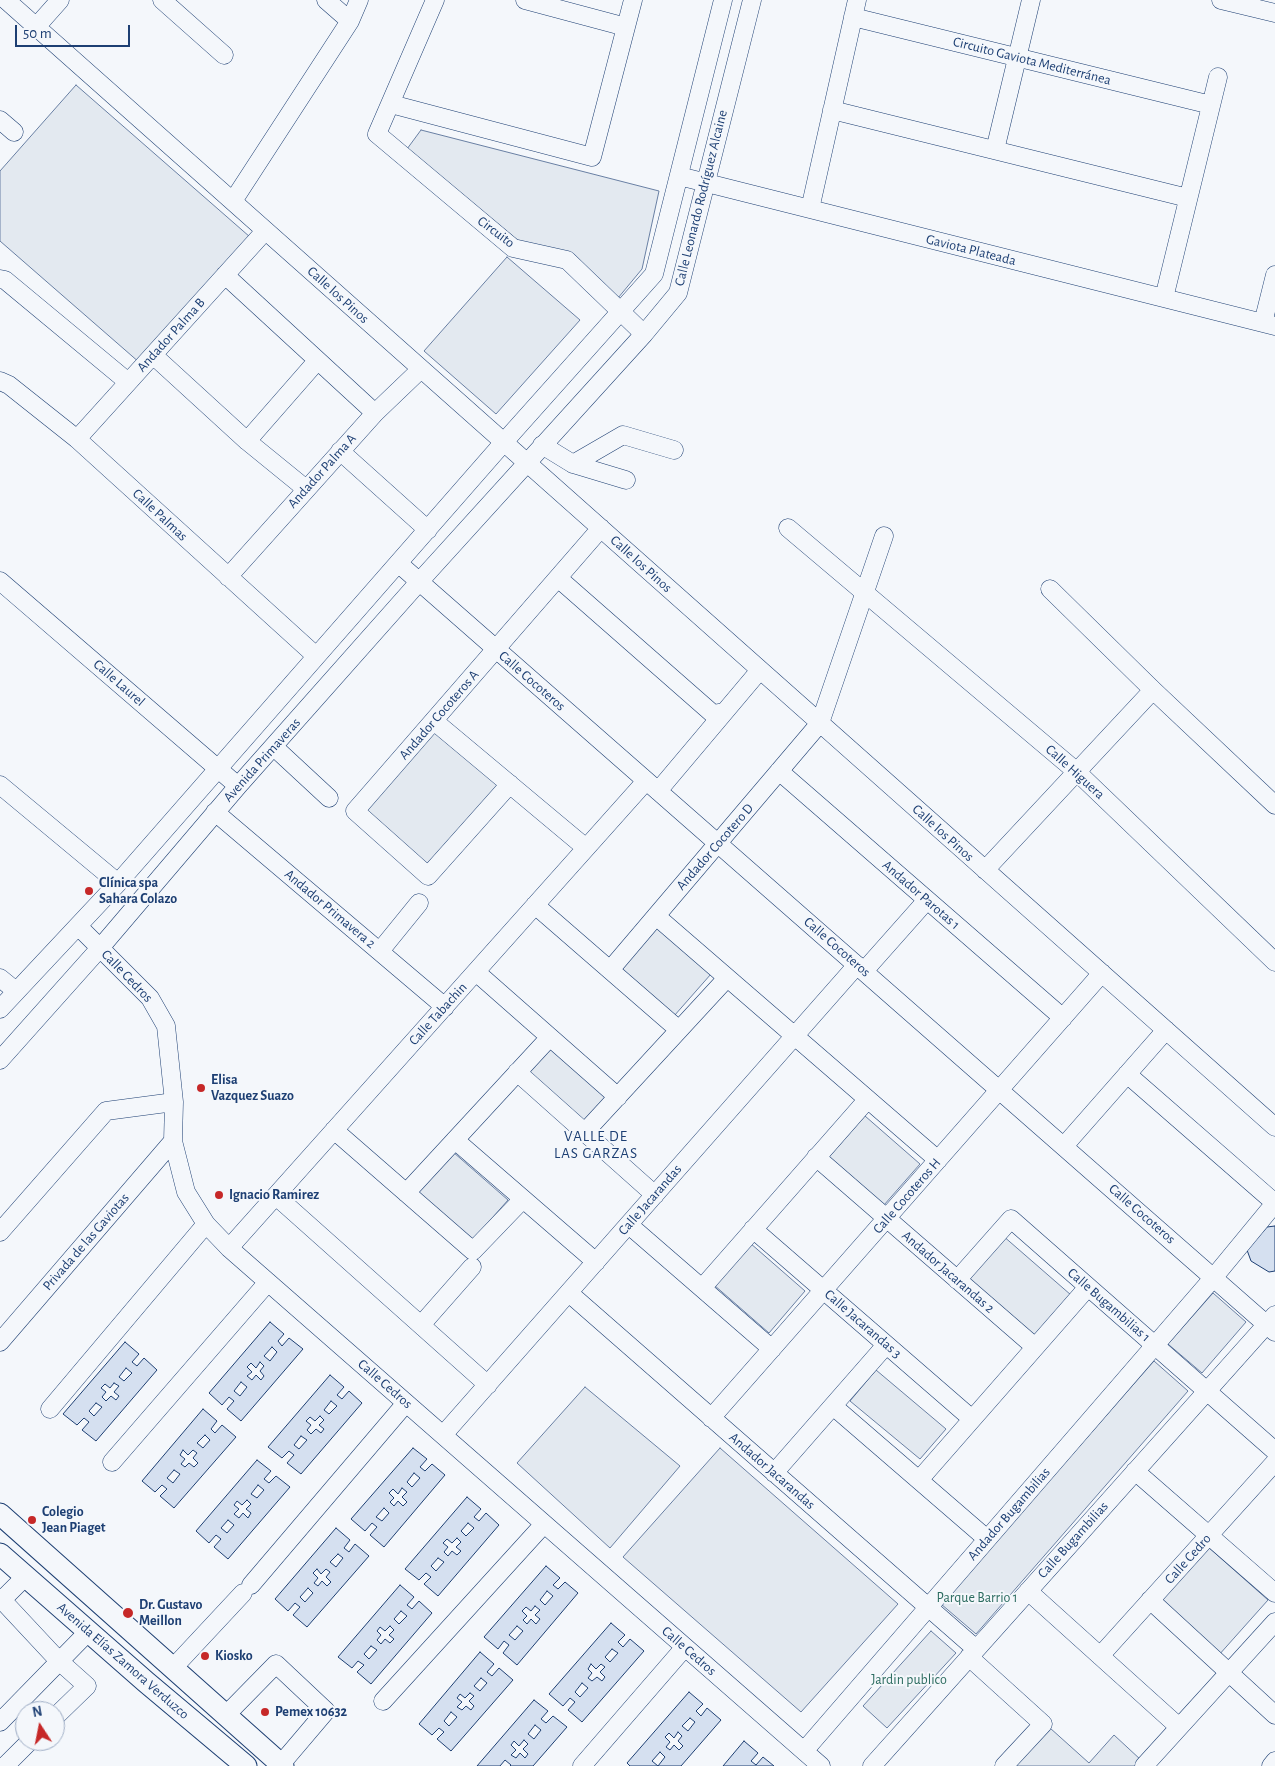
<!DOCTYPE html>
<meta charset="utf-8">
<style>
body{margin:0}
#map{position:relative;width:1275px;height:1766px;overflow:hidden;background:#f4f7fb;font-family:"Alegreya Sans",sans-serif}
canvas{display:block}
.north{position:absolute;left:15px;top:1701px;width:50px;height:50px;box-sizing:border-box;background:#f4f7fb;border:1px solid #9eadc5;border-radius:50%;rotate:349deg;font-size:14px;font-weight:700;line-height:20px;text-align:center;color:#1d3f73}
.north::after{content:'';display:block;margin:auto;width:18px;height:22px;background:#c62828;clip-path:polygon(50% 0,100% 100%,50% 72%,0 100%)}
.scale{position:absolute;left:15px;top:25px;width:115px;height:22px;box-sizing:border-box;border:2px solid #1d3f73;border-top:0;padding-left:6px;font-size:15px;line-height:18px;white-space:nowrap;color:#1d3f73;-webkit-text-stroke:4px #f4f7fb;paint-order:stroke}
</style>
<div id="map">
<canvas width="1275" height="1766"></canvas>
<div class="north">N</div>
<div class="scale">50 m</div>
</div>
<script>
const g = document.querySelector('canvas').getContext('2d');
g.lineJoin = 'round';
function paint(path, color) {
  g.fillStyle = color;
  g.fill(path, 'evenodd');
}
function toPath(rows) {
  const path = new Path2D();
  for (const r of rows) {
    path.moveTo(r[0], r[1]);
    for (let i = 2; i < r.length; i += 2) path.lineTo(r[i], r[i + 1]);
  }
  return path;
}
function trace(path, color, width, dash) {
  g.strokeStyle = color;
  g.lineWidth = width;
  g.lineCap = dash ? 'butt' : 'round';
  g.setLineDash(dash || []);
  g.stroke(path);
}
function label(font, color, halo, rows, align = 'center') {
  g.font = font + ' "Alegreya Sans",sans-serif';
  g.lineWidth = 4;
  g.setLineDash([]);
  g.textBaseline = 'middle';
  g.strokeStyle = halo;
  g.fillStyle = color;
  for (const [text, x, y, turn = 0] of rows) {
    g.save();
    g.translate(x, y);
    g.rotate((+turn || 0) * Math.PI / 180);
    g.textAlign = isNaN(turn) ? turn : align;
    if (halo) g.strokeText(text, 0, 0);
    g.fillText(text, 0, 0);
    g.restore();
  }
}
const green = toPath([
 [76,85,250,237,140,363,0,241,0,171,76,85],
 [421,130,659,191,642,269,618,298,575,255,520,242,407,149,421,130],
 [507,257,580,320,496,414,424,351,507,257],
 [434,729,498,785,427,864,363,808,434,729],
 [656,926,711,974,674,1016,620,967,656,926],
 [549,1044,607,1096,582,1123,524,1072,549,1044],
 [865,1116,920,1164,884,1205,829,1157,865,1116],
 [453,1152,508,1200,471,1242,416,1194,453,1152],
 [1002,1235,1071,1295,1034,1336,966,1277,1002,1235],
 [750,1243,805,1291,769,1333,714,1285,750,1243],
 [1213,1293,1246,1322,1202,1373,1168,1344,1213,1293],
 [1154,1361,1188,1391,976,1634,941,1604,1154,1361],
 [876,1370,946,1429,920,1459,850,1401,876,1370],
 [585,1387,680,1466,610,1548,517,1463,585,1387],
 [720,1448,898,1604,801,1712,623,1557,720,1448],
 [1207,1546,1268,1600,1218,1656,1157,1601,1207,1546],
 [931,1631,956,1653,887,1728,863,1706,931,1631],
 [1050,1728,1089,1763,1114,1735,1141,1760,1136,1766,1015,1766,1050,1728]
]);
const building = toPath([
 [1275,1226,1275,1271,1269,1272,1251,1261,1247,1250,1267,1227,1275,1226],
 [270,1322,284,1334,278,1341,282,1346,289,1338,303,1349,241,1421,227,1409,234,1401,229,1397,222,1405,209,1393,270,1322],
 [272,1347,277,1352,270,1361,264,1356,272,1347],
 [260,1362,264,1366,260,1371,264,1376,261,1380,256,1375,252,1380,247,1376,252,1372,247,1367,251,1363,256,1368,260,1362],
 [241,1382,247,1387,240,1396,234,1391,241,1382],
 [125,1342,139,1354,132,1362,137,1366,144,1358,157,1370,96,1441,82,1430,89,1422,84,1418,77,1425,63,1414,125,1342],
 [126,1368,132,1373,124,1381,119,1377,126,1368],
 [114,1383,119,1386,114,1392,119,1396,116,1400,111,1396,106,1401,102,1397,106,1392,101,1388,105,1384,110,1388,114,1383],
 [96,1403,102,1407,94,1416,89,1411,96,1403],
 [330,1375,344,1387,337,1395,342,1399,349,1391,362,1403,301,1474,287,1463,294,1455,289,1451,282,1458,268,1447,330,1375],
 [331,1401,337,1406,329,1414,324,1410,331,1401],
 [320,1416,324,1420,319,1425,324,1429,321,1433,316,1429,311,1434,307,1430,311,1425,306,1421,310,1417,315,1421,320,1416],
 [301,1436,307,1440,299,1449,294,1445,301,1436],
 [203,1409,217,1421,211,1429,215,1433,222,1425,236,1437,174,1508,160,1496,167,1489,162,1485,155,1492,142,1481,203,1409],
 [205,1435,210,1440,203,1448,197,1443,205,1435],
 [183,1450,188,1455,193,1450,197,1453,193,1458,198,1463,194,1467,189,1463,185,1467,181,1464,185,1459,180,1455,183,1450],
 [174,1470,180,1474,173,1483,167,1478,174,1470],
 [413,1448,427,1459,420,1467,425,1471,432,1464,445,1475,384,1547,370,1535,377,1527,372,1523,365,1531,351,1519,413,1448],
 [414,1473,420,1478,412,1487,407,1482,414,1473],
 [402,1488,407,1492,402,1497,407,1502,403,1506,398,1501,394,1506,390,1502,394,1498,389,1493,393,1489,398,1494,402,1488],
 [384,1508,389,1513,382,1521,376,1517,384,1508],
 [257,1460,271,1471,264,1479,269,1483,276,1476,290,1487,228,1559,214,1547,221,1539,216,1535,209,1543,196,1531,257,1460],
 [258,1485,264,1490,257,1498,251,1494,258,1485],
 [247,1500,251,1504,246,1509,251,1513,248,1518,243,1513,239,1518,234,1514,239,1509,234,1505,237,1501,242,1505,247,1500],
 [228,1520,234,1525,227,1533,221,1528,228,1520],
 [467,1497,481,1509,474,1517,479,1521,486,1513,499,1525,438,1596,424,1584,431,1577,426,1573,419,1580,405,1569,467,1497],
 [468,1523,474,1528,466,1536,461,1531,468,1523],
 [457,1538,461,1542,456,1547,461,1551,457,1555,452,1551,448,1556,444,1552,448,1547,443,1543,447,1539,452,1543,457,1538],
 [438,1558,444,1562,436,1571,431,1566,438,1558],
 [336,1528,350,1540,344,1548,349,1552,355,1544,369,1556,307,1627,293,1615,300,1607,295,1603,288,1611,275,1599,336,1528],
 [338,1554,343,1558,336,1567,330,1562,338,1554],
 [317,1569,321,1574,326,1569,330,1572,326,1577,331,1582,327,1586,322,1581,318,1586,314,1583,318,1578,313,1573,317,1569],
 [308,1588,313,1593,305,1602,300,1597,308,1588],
 [546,1566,560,1578,553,1585,558,1589,565,1582,578,1593,517,1665,503,1653,509,1645,504,1641,498,1649,484,1637,546,1566],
 [547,1591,553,1596,545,1605,540,1600,547,1591],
 [535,1606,540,1610,535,1615,540,1619,536,1624,531,1619,527,1624,523,1620,527,1616,522,1611,526,1607,531,1611,535,1606],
 [517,1626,523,1631,515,1640,509,1635,517,1626],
 [400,1585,414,1597,407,1605,412,1609,419,1601,432,1613,371,1684,357,1672,364,1665,358,1661,352,1668,338,1657,400,1585],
 [401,1611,407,1616,399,1624,394,1619,401,1611],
 [390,1626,394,1630,389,1635,394,1639,390,1643,385,1639,381,1644,377,1640,381,1635,377,1631,380,1627,385,1631,390,1626],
 [371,1646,377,1650,369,1659,364,1654,371,1646],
 [611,1623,625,1635,618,1642,623,1647,630,1639,644,1651,582,1722,568,1710,575,1702,570,1698,563,1706,549,1694,611,1623],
 [612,1649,618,1653,610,1662,605,1657,612,1649],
 [591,1664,596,1669,601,1664,605,1667,600,1672,605,1677,602,1681,597,1677,592,1681,588,1678,592,1673,588,1669,591,1664],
 [582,1683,588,1688,580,1697,575,1692,582,1683],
 [480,1652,494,1664,487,1672,492,1676,499,1668,513,1680,451,1751,437,1739,444,1732,439,1728,432,1735,419,1724,480,1652],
 [481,1678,487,1683,480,1691,474,1686,481,1678],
 [470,1693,474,1696,469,1701,474,1706,471,1710,466,1706,462,1710,457,1707,462,1702,457,1698,460,1694,465,1698,470,1693],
 [451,1712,457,1717,449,1726,444,1721,451,1712],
 [689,1692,703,1704,696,1711,701,1716,707,1708,721,1720,681,1766,630,1766,627,1763,689,1692],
 [690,1718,695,1722,688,1731,682,1726,690,1718],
 [678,1732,682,1736,678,1741,683,1746,679,1750,674,1745,670,1750,666,1747,670,1742,665,1737,669,1733,674,1738,678,1732],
 [660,1752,665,1757,658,1766,652,1761,660,1752],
 [534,1700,548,1711,541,1719,546,1723,553,1716,567,1727,533,1766,510,1766,511,1765,505,1760,500,1766,477,1766,534,1700],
 [535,1725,541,1730,534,1739,528,1734,535,1725],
 [524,1740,528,1744,523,1749,528,1754,525,1758,520,1753,516,1758,511,1755,516,1750,511,1745,514,1741,519,1746,524,1740],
 [744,1741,758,1753,751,1761,756,1765,763,1757,774,1766,723,1766,744,1741]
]);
const minor = toPath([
 [6,0,1275,1127],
 [162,0,224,55],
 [326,0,350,21],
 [435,0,377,134,513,248,567,260,644,334],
 [525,0,626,27],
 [1221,0,1275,13],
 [853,17,1211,105],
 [36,27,60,0],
 [391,104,592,157,633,0],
 [832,110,1188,198],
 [0,120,14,132],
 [995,150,1031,0],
 [679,176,1275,326],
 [233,201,350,21,359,0],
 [810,209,857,0],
 [225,275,375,413],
 [0,279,5,280,128,382],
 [1164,298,1218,77],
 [1263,323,1275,275],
 [153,355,247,441,306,489],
 [0,381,9,385,77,439,316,656],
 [77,439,265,231],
 [247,441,317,361],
 [542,445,573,464,626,480],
 [340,451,428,530],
 [573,464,623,435,674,450],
 [788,528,1077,772,1275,962],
 [398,563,1275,1332],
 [228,577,375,413,421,369],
 [558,578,713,714,724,712],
 [0,581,238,786],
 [1050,589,1153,690,1275,805],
 [434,721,586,848],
 [274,747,329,798],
 [779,771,1063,1018],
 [510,784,428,876,355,811,601,528],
 [0,785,118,883],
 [658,791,760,670],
 [215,812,445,1007],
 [985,870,1153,690],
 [535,905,679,1030],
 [656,916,938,1160],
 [78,926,150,998,166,1026,174,1102,173,1141,186,1192,206,1224,229,1248,821,1766],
 [380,951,419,903],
 [610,970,820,723,884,536],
 [864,971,927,900],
 [476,972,618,1097],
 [0,978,16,991],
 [0,1009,118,883,504,442,654,274,723,0],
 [0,1060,100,948,238,786,419,582,644,334,678,293,752,0],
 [517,1072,655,1195],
 [1127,1074,1275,1203],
 [334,1130,473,1251,523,1199],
 [585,1132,727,978],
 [455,1140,596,1262],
 [1064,1146,1166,1030],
 [816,1157,1035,1347],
 [406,1193,550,1037],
 [276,1196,488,1385],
 [629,1225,772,1349],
 [753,1229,972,1419],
 [0,1232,106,1111,174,1102],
 [229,1248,646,781],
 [957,1280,1011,1219,1275,1451],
 [702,1288,867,1100],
 [569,1293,976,1649],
 [421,1325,472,1267],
 [0,1342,173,1141],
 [833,1406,987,1539],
 [50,1409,206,1224],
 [711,1418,1102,973],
 [443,1435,857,965],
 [112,1462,268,1282],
 [1135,1471,1275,1593],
 [774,1473,886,1345],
 [919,1480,1088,1287],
 [251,1585,406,1403],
 [1028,1591,1179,1727],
 [2,1600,59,1661,87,1686,55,1717],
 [1150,1600,1275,1715],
 [0,1602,26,1576],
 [1100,1656,1275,1462],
 [969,1657,1043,1724,1004,1766],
 [173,1668,243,1593],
 [383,1701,544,1524],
 [226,1715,276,1664,326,1711,281,1764],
 [0,1722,88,1632],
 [804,1751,1214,1277,1275,1203],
 [5,1766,30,1741],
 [582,1766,685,1647],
 [872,1766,1275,1315],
 [1144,1766,1275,1622],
 [1271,1766,1275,1761]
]);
const major = toPath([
 [0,1514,283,1766],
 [0,1554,146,1682,246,1766]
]);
const markers = [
 [89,891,5,"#c62828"],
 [201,1088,5,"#c62828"],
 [219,1195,5,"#c62828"],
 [32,1520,5,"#c62828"],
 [128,1613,6,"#c62828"],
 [205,1656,5,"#c62828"],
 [265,1712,5,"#c62828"]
];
const streetNames = [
 ["Circuito Gaviota Mediterránea",1032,61,14],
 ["Calle Leonardo Rodríguez Alcaine",701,198,-76],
 ["Circuito",496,232,37],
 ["Gaviota Plateada",971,250,14],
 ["Calle los Pinos",338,295,42],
 ["Andador Palma B",171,335,-48],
 ["Andador Palma A",322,471,-48],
 ["Calle Palmas",160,515,43],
 ["Calle los Pinos",641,564,42],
 ["Calle Cocoteros",532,681,41],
 ["Calle Laurel",119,683,41],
 ["Andador Cocoteros A",439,715,-49],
 ["Avenida Primaveras",262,760,-48],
 ["Calle Higuera",1075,772,42],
 ["Calle los Pinos",943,833,42],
 ["Andador Cocotero D",715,847,-49],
 ["Andador Parotas 1",921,895,41],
 ["Andador Primavera 2",330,909,40],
 ["Calle Cocoteros",837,947,41],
 ["Calle Cedros",127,976,46],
 ["Calle Tabachin",438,1014,-48],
 ["Calle Cocoteros H",907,1196,-49],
 ["Calle Jacarandas",650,1200,-49],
 ["Calle Cocoteros",1142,1214,41],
 ["Privada de las Gaviotas",86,1242,-49],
 ["Andador Jacarandas 2",948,1272,41],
 ["Calle Bugambilias 1",1109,1305,41],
 ["Calle Jacarandas 3",863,1324,41],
 ["Calle Cedros",385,1384,41],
 ["Andador Jacarandas",772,1471,41],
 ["Andador Bugambilias",1009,1514,-49],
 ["Calle Bugambilias",1073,1540,-48],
 ["Calle Cedro",1188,1559,-48],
 ["Calle Cedros",689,1651,41],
 ["Avenida Elías Zamora Verduzco",123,1661,41]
];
const poiNames = [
 ["Clínica spa",99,883],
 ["Sahara Colazo",99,899],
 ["Elisa",211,1080],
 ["Vazquez Suazo",211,1096],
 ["Ignacio Ramirez",229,1195],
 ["Colegio",42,1512],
 ["Jean Piaget",42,1528],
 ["Dr. Gustavo",139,1605],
 ["Meillon",139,1621],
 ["Kiosko",215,1656],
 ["Pemex 10632",275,1712]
];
const parkNames = [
 ["Parque Barrio 1",977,1598],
 ["Jardin publico",909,1680]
];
const neighbourhoodNames = [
 ["VALLE DE",596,1136],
 ["LAS GARZAS",596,1153]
];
paint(green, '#e3e9f0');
trace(green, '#687fa3', 1);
paint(building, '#d5e0f0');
trace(building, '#1d3f73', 1);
trace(minor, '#1d3f73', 19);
trace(major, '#1d3f73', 23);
trace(minor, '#f4f7fb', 18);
trace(major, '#f4f7fb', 21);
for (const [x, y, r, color] of markers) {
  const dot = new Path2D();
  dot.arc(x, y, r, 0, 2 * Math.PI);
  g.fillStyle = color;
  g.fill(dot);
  trace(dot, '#f4f7fb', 2);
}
label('14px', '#1d3f73', '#f4f7fb', streetNames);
label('bold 14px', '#1d3f73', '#f4f7fb', poiNames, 'left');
label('14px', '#2c6c60', '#f4f7fb', parkNames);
g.letterSpacing = '1px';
label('15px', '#1d3f73', '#f4f7fb', neighbourhoodNames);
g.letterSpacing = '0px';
</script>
